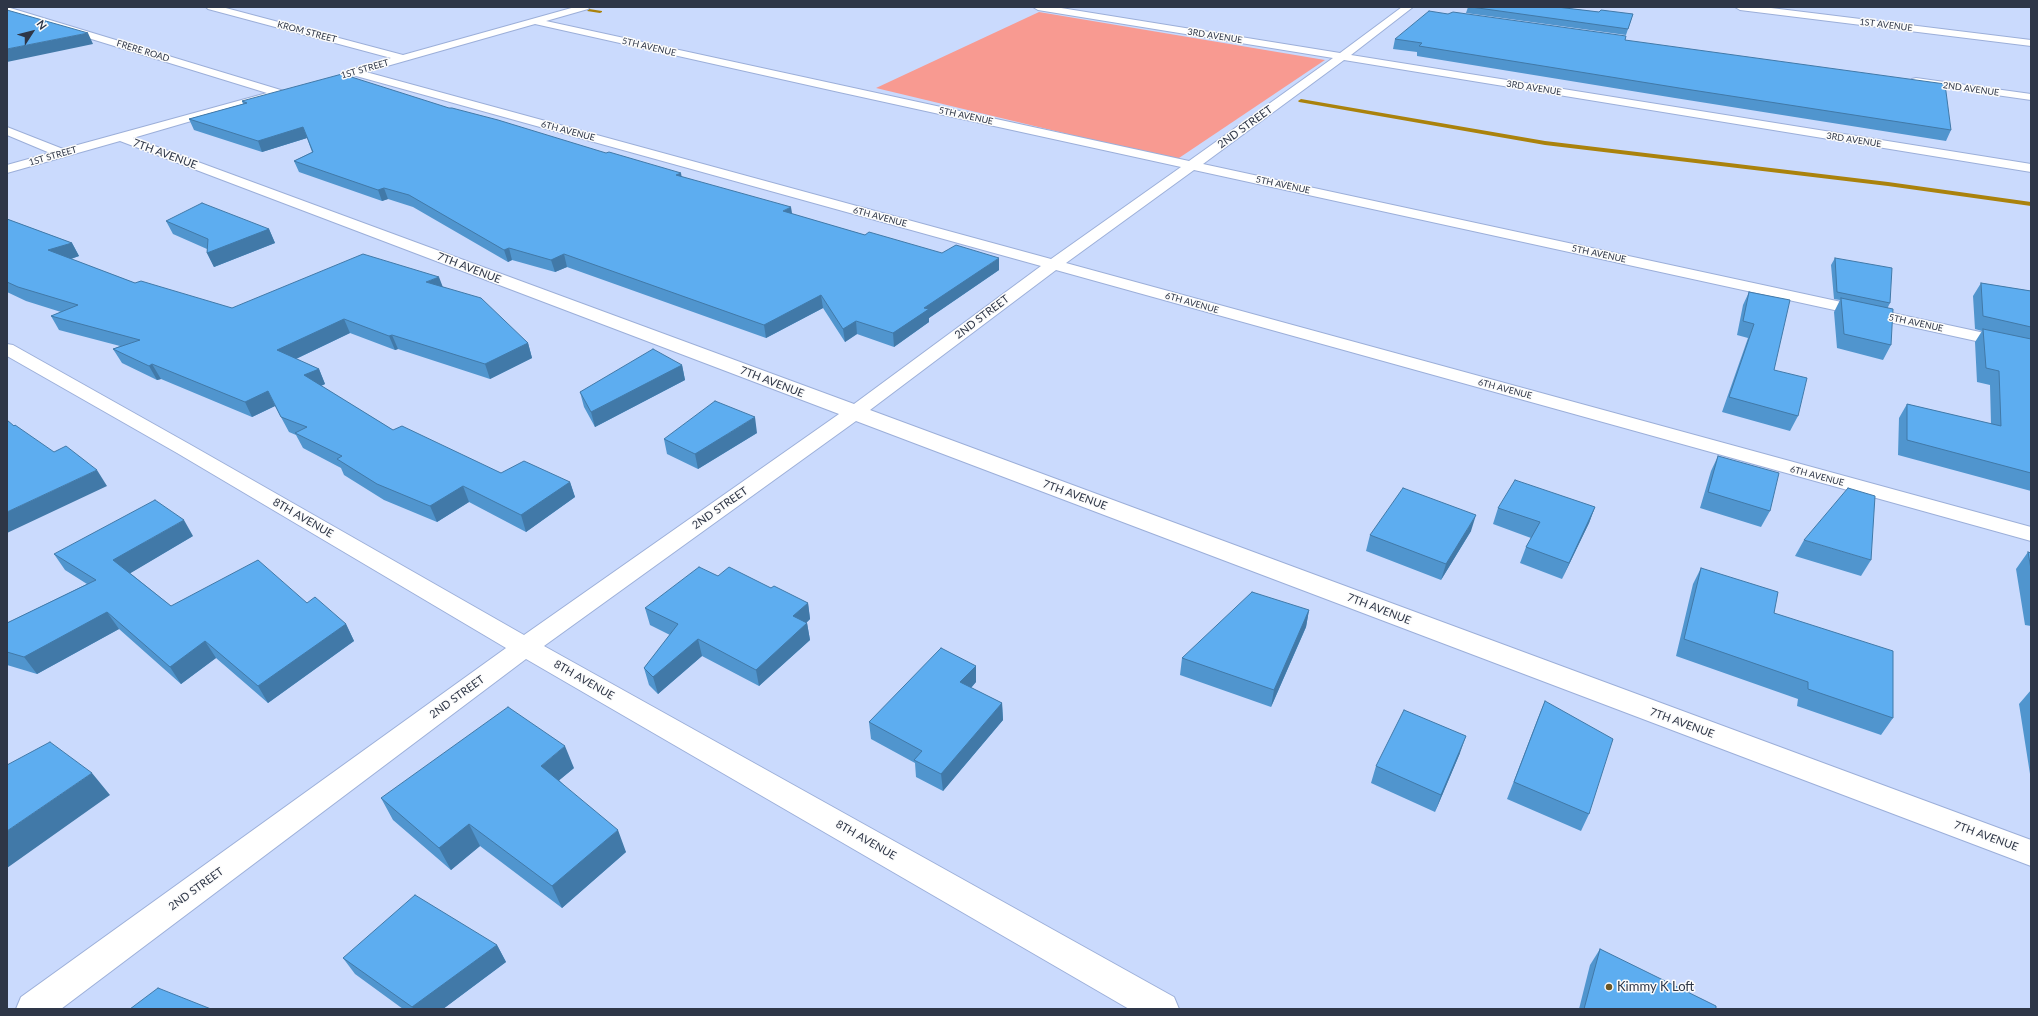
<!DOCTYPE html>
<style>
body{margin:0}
#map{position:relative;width:2038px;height:1016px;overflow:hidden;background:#cadafd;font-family:Lato,sans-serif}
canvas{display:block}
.frame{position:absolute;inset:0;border:8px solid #2e3647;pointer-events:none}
.north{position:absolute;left:12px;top:12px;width:40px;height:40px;-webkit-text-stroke:3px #fbfbfb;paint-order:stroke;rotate:54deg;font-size:11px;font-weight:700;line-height:16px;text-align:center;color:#2e3647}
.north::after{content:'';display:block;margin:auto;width:14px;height:18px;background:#2e3647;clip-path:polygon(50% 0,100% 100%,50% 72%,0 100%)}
</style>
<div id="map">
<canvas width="2038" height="1016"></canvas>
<div class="frame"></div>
<div class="north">N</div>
</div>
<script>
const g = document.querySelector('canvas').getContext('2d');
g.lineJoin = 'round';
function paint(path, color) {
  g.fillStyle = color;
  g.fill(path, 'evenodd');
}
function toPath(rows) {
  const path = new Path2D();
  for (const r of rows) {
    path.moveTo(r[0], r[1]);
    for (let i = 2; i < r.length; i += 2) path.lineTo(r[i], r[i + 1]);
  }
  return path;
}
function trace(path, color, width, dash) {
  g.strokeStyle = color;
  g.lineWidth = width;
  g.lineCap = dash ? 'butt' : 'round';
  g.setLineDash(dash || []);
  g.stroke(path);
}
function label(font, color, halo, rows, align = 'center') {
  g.font = font + ' Lato,sans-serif';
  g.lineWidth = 3;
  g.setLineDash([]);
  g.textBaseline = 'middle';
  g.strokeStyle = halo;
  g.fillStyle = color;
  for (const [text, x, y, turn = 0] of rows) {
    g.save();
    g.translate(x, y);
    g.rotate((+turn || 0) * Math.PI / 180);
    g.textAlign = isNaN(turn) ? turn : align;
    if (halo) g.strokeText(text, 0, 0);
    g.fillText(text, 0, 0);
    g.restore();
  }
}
const green = toPath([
 [1039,12,1325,60,1176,160,876,88]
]);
const stream = toPath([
 [589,9,602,11,602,12,600,13,587,11,589,9],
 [1301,99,1545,141,1888,182,2031,202,2031,206,1888,186,1545,145,1299,102,1298,101,1301,99]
]);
const street = toPath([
 [7,7,284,91,286,93,284,95,277,96,133,138,854,404,1041,266,349,74,348,72,349,70,391,58,208,9,206,7,222,7,403,55,575,7,590,7,588,9,546,21,1189,161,1333,58,1038,10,1033,7,1055,7,1340,53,1402,7,1413,7,1351,55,2031,164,2031,172,1344,60,1203,164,2031,343,2031,353,1194,170,1066,263,2031,527,2031,541,1056,270,870,410,2031,840,2031,866,856,421,544,646,1174,997,1179,1009,1129,1009,526,659,61,1009,16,1009,21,997,506,648,177,453,7,356,7,344,13,345,191,445,524,635,839,414,120,141,7,173,7,165,50,153,7,135,7,127,63,149,267,93,7,13,7,7],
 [535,24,839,92,1181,167,1051,259,366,72,535,24],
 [1735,7,1763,7,2031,40,2031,46,1740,10,1735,7],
 [1916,78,2031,94,2031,100,1912,83,1910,81,1912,79,1916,78]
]);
const wall = toPath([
 [1468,7,1557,7,1599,12,1633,14,1626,35,1466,13],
 [1395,39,1625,40,1951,130,1946,141,1675,98,1417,56,1417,52,1393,49],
 [242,101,449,108,682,177,792,214,865,235,999,270,929,318,929,322,894,347,857,334,845,342,823,308,766,338,567,267,555,272,512,260,508,262,413,207,388,199,382,201,299,172,294,161,312,152,307,138,262,152,194,130,189,119,243,104],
 [7,219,72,243,79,256,71,259,135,283,232,308,443,287,528,343,532,358,490,379,398,349,395,350,350,333,296,359,319,369,325,384,321,386,393,430,501,473,570,482,575,497,526,532,469,502,437,522,384,500,344,475,341,468,303,448,296,435,289,432,275,406,252,417,161,379,157,380,122,363,113,349,120,346,59,330,51,316,61,312,26,301,7,292],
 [166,221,269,229,275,243,214,267,207,253,207,249,173,234],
 [1835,258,1890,303,1888,307,1891,345,1883,360,1837,348,1834,312,1840,300,1834,299,1831,265],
 [1981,283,2031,291,2031,491,1898,455,1899,418,1907,404,1991,424,1990,385,1977,382,1975,342,1982,331,1975,329,1973,296],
 [1749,292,1774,370,1798,416,1790,431,1722,412,1748,338,1737,335,1743,305],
 [682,365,685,380,595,427,584,407,580,392],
 [757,433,698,469,667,454,664,439],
 [1718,456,1770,511,1761,527,1700,508,1711,471],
 [1595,507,1589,523,1562,579,1520,563,1526,547,1531,538,1493,524,1498,508],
 [1471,531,1441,580,1366,551,1370,535],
 [193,536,130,573,171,606,307,603,346,624,354,641,268,703,216,658,181,684,119,629,37,674,7,665,7,623,87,584,65,570,54,554],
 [1804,540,1871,560,1861,576,1795,556],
 [2028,552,2031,553,2031,626,2025,625,2016,569],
 [1701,568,1774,613,1893,718,1881,735,1797,706,1798,699,1676,656,1693,584],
 [718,576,771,588,808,603,810,619,806,623,807,623,810,640,759,686,702,656,658,694,649,685,644,668,670,635,650,625,645,608],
 [1309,610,1306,627,1271,707,1180,675,1182,658],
 [976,682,971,688,1002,703,1003,720,943,791,916,777,915,763,871,739,869,722],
 [2031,690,2031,774,2030,774,2019,704],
 [1545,701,1589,814,1581,831,1507,799,1538,718],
 [1460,753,1435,812,1371,783,1376,766],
 [574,768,559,780,626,852,562,908,480,846,451,870,393,820,381,798],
 [497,945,506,962,443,1009,403,1009,355,974,343,958],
 [1600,949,1716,1009,1579,1009,1590,965]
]);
const shadedWall = toPath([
 [88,33,93,44,7,62,7,49],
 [303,127,307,138,262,152,258,141],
 [681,173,683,184,676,175],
 [384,188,388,199,382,201,378,190],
 [791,207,793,219,783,211],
 [269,229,275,243,214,267,207,253],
 [72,243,79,256,56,264,48,250],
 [509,248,512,260,508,262,504,250],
 [564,254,567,267,555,272,551,260],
 [999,258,999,270,929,318,929,322,894,347,893,333,924,308],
 [439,277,444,290,426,282],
 [821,295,823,308,766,338,764,325],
 [344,319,350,333,283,365,277,350],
 [856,321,857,334,845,342,843,329],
 [392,335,398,349,395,350,389,336],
 [528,343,532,358,490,379,485,364],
 [152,364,161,379,157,380,149,366],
 [682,365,685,380,595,427,591,412],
 [319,369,325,384,311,390,304,375],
 [268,391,275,406,252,417,245,402],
 [755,417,757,433,698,469,695,454],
 [97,470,107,486,7,533,7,512],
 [570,482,575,497,526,532,521,515],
 [463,486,469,502,437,522,430,506],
 [1595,507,1589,523,1562,579,1569,563],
 [1476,515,1471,531,1441,580,1446,564],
 [184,520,193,536,124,577,113,560],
 [808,603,810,619,796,633,793,616],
 [1309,610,1306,627,1271,707,1274,690],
 [107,612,119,629,37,674,24,657],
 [807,623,810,640,759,686,756,670],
 [346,624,354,641,268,703,258,686],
 [698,639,702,656,658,694,653,677],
 [205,641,216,658,181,684,170,667],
 [976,666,976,682,961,699,960,682],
 [1002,703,1003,720,943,791,941,774],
 [1466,736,1460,753,1435,812,1441,795],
 [565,746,574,768,550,788,541,766],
 [92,773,110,795,7,868,7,831],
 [469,824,480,846,451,870,439,848],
 [618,830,626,852,562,908,552,886],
 [497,945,506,962,443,1009,414,1009,412,1007]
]);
const building = toPath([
 [1471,7,1557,7,1599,12,1601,10,1633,14,1628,29,1471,7],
 [7,10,88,33,7,49,7,10],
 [1429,11,1448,14,1453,12,1626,36,1625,40,1945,84,1951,130,1679,88,1419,46,1422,43,1395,39,1429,11],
 [342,74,449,108,452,108,498,120,606,153,609,152,681,173,676,175,791,207,783,211,865,235,869,232,942,253,956,245,999,258,924,308,929,309,893,333,856,321,843,329,821,295,764,325,564,254,551,260,509,248,504,250,409,195,384,188,378,190,294,161,313,152,303,127,258,141,189,119,247,103,242,101,342,74],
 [202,203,269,229,207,253,208,239,166,221,202,203],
 [7,219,72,243,48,250,135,283,141,281,232,308,363,254,439,277,426,282,481,298,528,343,485,364,392,335,389,336,344,319,277,350,319,369,304,375,393,430,402,426,501,473,524,461,570,482,521,515,463,486,430,506,377,484,337,459,342,456,295,433,307,427,281,417,268,391,245,402,152,364,149,366,113,349,140,340,51,316,78,305,18,287,7,282,7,219],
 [1835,258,1892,268,1890,303,1837,292,1835,258],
 [1981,283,2031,291,2031,327,1983,316,1981,283],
 [1749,292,1790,300,1774,370,1807,378,1798,416,1729,397,1754,324,1743,321,1749,292],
 [1841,298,1893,309,1891,345,1844,334,1841,298],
 [1983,329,2031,339,2031,473,1907,440,1907,404,2001,426,1999,371,1986,368,1983,329],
 [653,349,682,365,591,412,580,392,653,349],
 [715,401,755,417,695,454,664,439,715,401],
 [7,420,14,426,15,425,54,452,66,446,97,470,7,512,7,420],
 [1718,456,1779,473,1770,511,1708,492,1718,456],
 [1515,480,1595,507,1569,563,1526,547,1540,522,1498,508,1515,480],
 [1403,488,1476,515,1446,564,1370,535,1403,488],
 [1848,488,1875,496,1871,560,1804,540,1848,488],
 [155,500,184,520,113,560,171,606,258,560,307,603,315,597,346,624,258,686,205,641,170,667,107,612,24,657,7,652,7,623,96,580,54,554,155,500],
 [2028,552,2031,553,2031,569,2028,552],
 [699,567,718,576,729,567,771,588,774,586,808,603,793,616,807,623,756,670,698,639,653,677,644,668,678,624,645,608,699,567],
 [1701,568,1778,592,1774,613,1893,651,1893,718,1808,689,1808,682,1684,639,1701,568],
 [1252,592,1309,610,1274,690,1182,658,1252,592],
 [941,648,976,666,960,682,1002,703,941,774,914,760,922,751,869,722,941,648],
 [1545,701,1613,739,1589,814,1514,782,1545,701],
 [508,707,565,746,541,766,618,830,552,886,469,824,439,848,381,798,508,707],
 [1404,710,1466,736,1441,795,1376,766,1404,710],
 [50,742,92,773,7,831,7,765,50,742],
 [415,895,497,945,412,1007,343,958,415,895],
 [1600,949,1716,1006,1716,1009,1584,1009,1600,949],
 [158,988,211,1009,130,1009,158,988]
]);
const markers = [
 [1609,987,4,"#6b5625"]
];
const farStreetnames = [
 ["1ST AVENUE",1886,25,7],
 ["KROM STREET",307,32,15],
 ["3RD AVENUE",1215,36,9],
 ["5TH AVENUE",649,47,13],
 ["FRERE ROAD",143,51,17],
 ["1ST STREET",365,69,-16],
 ["3RD AVENUE",1534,88,9],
 ["2ND AVENUE",1971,89,8],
 ["5TH AVENUE",966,116,12],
 ["6TH AVENUE",568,131,15],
 ["3RD AVENUE",1854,140,9],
 ["1ST STREET",53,156,-16],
 ["5TH AVENUE",1283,185,12],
 ["6TH AVENUE",880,217,15],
 ["5TH AVENUE",1599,254,12],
 ["6TH AVENUE",1192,303,16],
 ["5TH AVENUE",1916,323,12],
 ["6TH AVENUE",1505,389,15],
 ["6TH AVENUE",1817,476,15]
];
const streetNames = [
 ["2ND STREET",1245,127,-36],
 ["7TH AVENUE",165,154,20],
 ["7TH AVENUE",469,268,21],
 ["2ND STREET",982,317,-37],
 ["7TH AVENUE",772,382,21],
 ["7TH AVENUE",1075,495,20],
 ["2ND STREET",720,508,-35],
 ["8TH AVENUE",303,518,30],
 ["7TH AVENUE",1379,609,21],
 ["8TH AVENUE",584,680,30],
 ["2ND STREET",457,697,-36],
 ["7TH AVENUE",1682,723,20],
 ["7TH AVENUE",1986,836,20],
 ["8TH AVENUE",866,840,30],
 ["2ND STREET",196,889,-36]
];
const nearPoinames = [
 ["Kimmy K Loft",1617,987]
];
paint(green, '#f89a91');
paint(stream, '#aa820c');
trace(street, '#9cafd9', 2);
paint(street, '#fff');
paint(wall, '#5095ce');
paint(shadedWall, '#4179a8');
paint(building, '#5dadf0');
trace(building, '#4179a8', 1);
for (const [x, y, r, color] of markers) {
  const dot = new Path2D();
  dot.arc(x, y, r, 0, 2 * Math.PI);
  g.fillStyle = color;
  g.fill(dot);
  trace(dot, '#fbfbfb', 1.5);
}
label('9px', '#2e3647', '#fbfbfb', farStreetnames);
label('11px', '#2e3647', '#fbfbfb', streetNames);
label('13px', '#2e3647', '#fbfbfb', nearPoinames, 'left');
</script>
